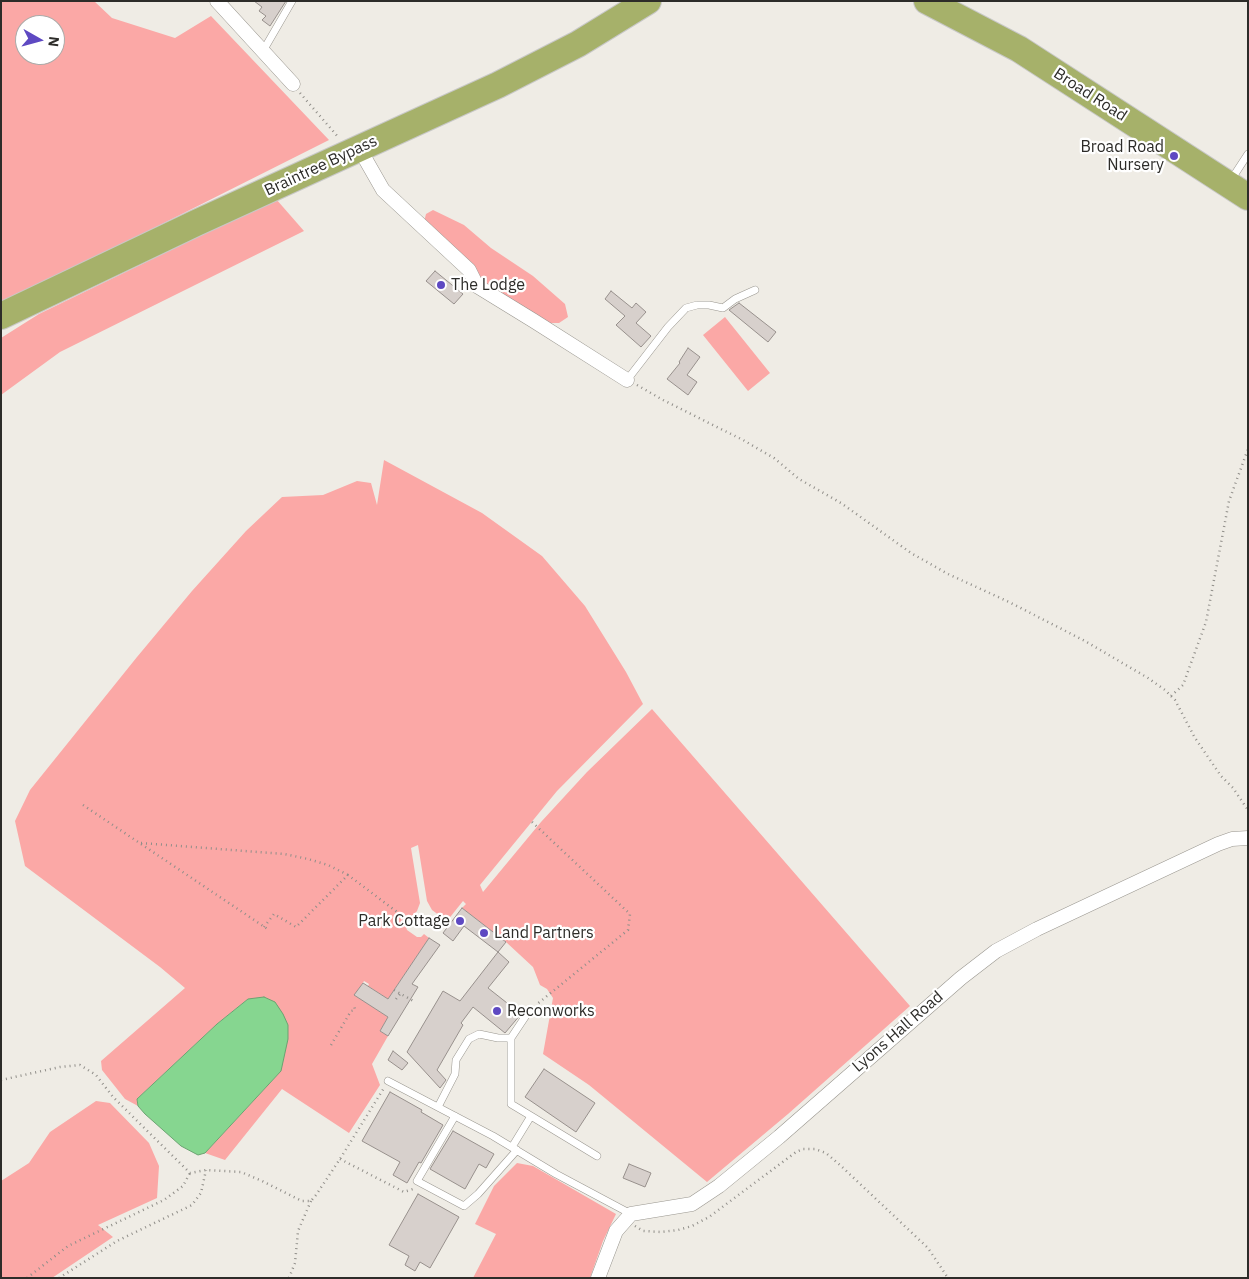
<!DOCTYPE html>
<style>
body{margin:0}
#map{position:relative;width:1249px;height:1279px;overflow:hidden;background:#efece5;font-family:"IBM Plex Sans",sans-serif}
canvas{display:block}
.frame{position:absolute;inset:0;border:2px solid #2d2c29;pointer-events:none}
.north{position:absolute;left:15px;top:15px;width:50px;height:50px;box-sizing:border-box;background:#fff;border:1px solid #ababa9;border-radius:50%;rotate:97deg;font-size:14px;font-weight:700;line-height:20px;text-align:center;color:#2d2c29}
.north::after{content:'';display:block;margin:auto;width:18px;height:22px;background:#5e49c2;clip-path:polygon(50% 0,100% 100%,50% 72%,0 100%)}
</style>
<div id="map">
<canvas width="1249" height="1279"></canvas>
<div class="frame"></div>
<div class="north">N</div>
</div>
<script>
const g = document.querySelector('canvas').getContext('2d');
g.lineJoin = 'round';
function paint(path, color) {
  g.fillStyle = color;
  g.fill(path, 'evenodd');
}
function toPath(rows) {
  const path = new Path2D();
  for (const r of rows) {
    path.moveTo(r[0], r[1]);
    for (let i = 2; i < r.length; i += 2) path.lineTo(r[i], r[i + 1]);
  }
  return path;
}
function trace(path, color, width, dash) {
  g.strokeStyle = color;
  g.lineWidth = width;
  g.lineCap = dash ? 'butt' : 'round';
  g.setLineDash(dash || []);
  g.stroke(path);
}
function label(font, color, halo, rows, align = 'center') {
  g.font = font + ' "IBM Plex Sans",sans-serif';
  g.lineWidth = 4.5;
  g.setLineDash([]);
  g.textBaseline = 'middle';
  g.strokeStyle = halo;
  g.fillStyle = color;
  for (const [text, x, y, turn = 0] of rows) {
    g.save();
    g.translate(x, y);
    g.rotate((+turn || 0) * Math.PI / 180);
    g.textAlign = isNaN(turn) ? turn : align;
    if (halo) g.strokeText(text, 0, 0);
    g.fillText(text, 0, 0);
    g.restore();
  }
}
const green = toPath([
 [1,1,94,1,112,18,175,38,211,16,329,140,1,305],
 [25,25,55,25,55,55,25,55],
 [276,199,304,231,60,352,1,395,1,338,39,314],
 [433,210,464,225,491,248,533,276,565,304,568,317,559,323,546,323,478,278,424,222,426,214],
 [725,317,770,373,748,391,703,335],
 [384,460,482,513,542,556,585,606,626,672,643,704,557,791,480,885,483,892,541,822,587,772,652,709,910,1006,788,1114,707,1182,589,1085,543,1054,553,998,547,989,540,985,533,967,506,942,462,908,466,904,463,901,447,921,432,910,427,901,418,845,411,848,420,903,417,911,407,923,406,927,407,930,417,937,421,937,424,934,429,938,388,999,368,986,369,984,364,981,355,995,388,1017,380,1031,388,1036,372,1064,380,1085,349,1133,282,1089,225,1160,205,1153,281,1071,248,999,217,1024,156,1081,137,1099,138,1106,125,1099,102,1070,101,1061,185,988,160,967,25,866,15,821,30,790,137,657,192,591,246,531,282,497,323,495,357,481,371,483,377,505],
 [96,1101,110,1103,149,1143,159,1166,157,1198,98,1225,113,1237,52,1278,1,1278,1,1181,29,1163,50,1132],
 [517,1163,533,1166,616,1214,603,1241,590,1278,473,1278,496,1234,475,1224,494,1186]
]);
const water = toPath([
 [264,997,275,1002,283,1014,288,1025,288,1039,281,1071,205,1153,198,1155,181,1146,145,1114,138,1106,137,1099,217,1024,248,999,264,997]
]);
const building = toPath([
 [254,1,286,1,270,26,262,20,266,16,259,11,262,7,254,1],
 [435,271,463,294,454,304,426,281,435,271],
 [611,291,632,308,636,303,646,312,636,323,651,336,641,347,616,325,625,316,605,299,611,291],
 [739,303,776,332,768,342,729,310,739,303],
 [688,348,700,357,687,375,697,382,688,395,667,379,680,363,679,362,688,348],
 [462,908,506,942,498,952,464,926,453,941,443,933,462,908],
 [429,938,440,945,412,984,418,987,388,1036,380,1031,388,1017,354,995,363,983,388,999,429,938],
 [498,952,509,962,488,988,521,1014,505,1033,473,1007,461,1023,463,1025,437,1070,446,1080,440,1088,407,1052,443,991,460,1001,498,952],
 [393,1051,408,1063,402,1070,388,1060,393,1051],
 [544,1069,595,1103,576,1132,525,1097,544,1069],
 [390,1092,422,1110,421,1112,443,1125,421,1163,419,1162,407,1183,393,1175,400,1162,362,1141,390,1092],
 [453,1131,494,1154,486,1168,479,1164,465,1189,430,1169,453,1131],
 [629,1164,651,1173,645,1187,623,1178,629,1164],
 [418,1194,459,1217,430,1268,420,1262,415,1271,405,1265,409,1256,389,1245,418,1194]
]);
const path = toPath([
 [300,93,339,138],
 [637,385,663,400,743,440,774,458,799,479,841,503,911,553,948,574,1009,602,1085,641,1148,678,1165,690,1175,700,1195,738,1221,776,1233,788,1248,810],
 [1171,696,1183,685,1206,622,1229,501,1248,449],
 [83,805,269,930],
 [532,822,630,914,628,930,536,1005],
 [141,843,284,854,308,859,328,865,348,875],
 [264,927,274,914,296,927,348,875,417,927],
 [394,990,415,1002],
 [396,999,400,994],
 [331,1045,351,1011,355,1010,354,1005],
 [1,1080,60,1067,80,1065,96,1075,113,1097,190,1173,206,1170,241,1172,262,1181,302,1201,311,1201,316,1195,340,1159,384,1088],
 [340,1159,404,1192,413,1189],
 [635,1226,643,1231,661,1232,678,1230,692,1226,709,1217,796,1152,803,1149,815,1149,826,1153,840,1165,928,1248,948,1278],
 [27,1278,68,1246,164,1200,183,1186,190,1173],
 [59,1278,117,1241,192,1205,201,1193,206,1170],
 [289,1278,295,1263,298,1231,311,1201]
]);
const lane = toPath([
 [263,51,292,1],
 [1231,180,1248,154],
 [627,380,668,327,686,308,697,305,709,305,723,308,735,299,755,290],
 [511,1038,529,1011],
 [388,1081,493,1136,556,1174,631,1214],
 [438,1107,455,1074,456,1060,469,1039,479,1034,498,1038,511,1038,511,1104,531,1116],
 [455,1116,417,1181,464,1206,478,1194,517,1150],
 [512,1147,531,1116,597,1156]
]);
const street = toPath([
 [217,1,293,84],
 [359,148,383,190,469,270,477,286,534,321,627,380],
 [598,1278,616,1231,631,1214,692,1204,719,1186,779,1137,961,978,996,951,1037,929,1218,844,1232,839,1248,838]
]);
const highway = toPath([
 [927,1,1019,49,1248,197],
 [1,316,196,223,498,85,578,44,648,1]
]);
const markers = [
 [1174,156,5,"#5e49c2"],
 [441,285,5,"#5e49c2"],
 [460,921,5,"#5e49c2"],
 [484,933,5,"#5e49c2"],
 [497,1011,5,"#5e49c2"]
];
const streetNames = [
 ["Broad Road",1090,95,33],
 ["Braintree Bypass",321,166,-25],
 ["Lyons Hall Road",898,1032,-41]
];
const poiNames = [
 ["Broad Road",1164,147,"right"],
 ["Nursery",1164,165,"right"],
 ["The Lodge",451,285],
 ["Park Cottage",450,921,"right"],
 ["Land Partners",494,933],
 ["Reconworks",507,1011]
];
paint(green, '#fba8a6');
paint(water, '#86d690');
trace(water, '#6ba371', 1);
paint(building, '#d7d0cc');
trace(building, '#97908c', 1);
trace(lane, '#99968f', 8);
trace(street, '#99968f', 15);
trace(highway, '#c8c8c7', 28);
trace(path, '#908e89', 2.5, [1, 4]);
trace(lane, '#fff', 7);
trace(street, '#fff', 14);
trace(highway, '#a6b16a', 26);
for (const [x, y, r, color] of markers) {
  const dot = new Path2D();
  dot.arc(x, y, r, 0, 2 * Math.PI);
  g.fillStyle = color;
  g.fill(dot);
  trace(dot, '#fff', 2);
}
label('16px', '#2d2c29', '#fff', streetNames);
label('16px', '#2d2c29', '#fff', poiNames, 'left');
</script>
